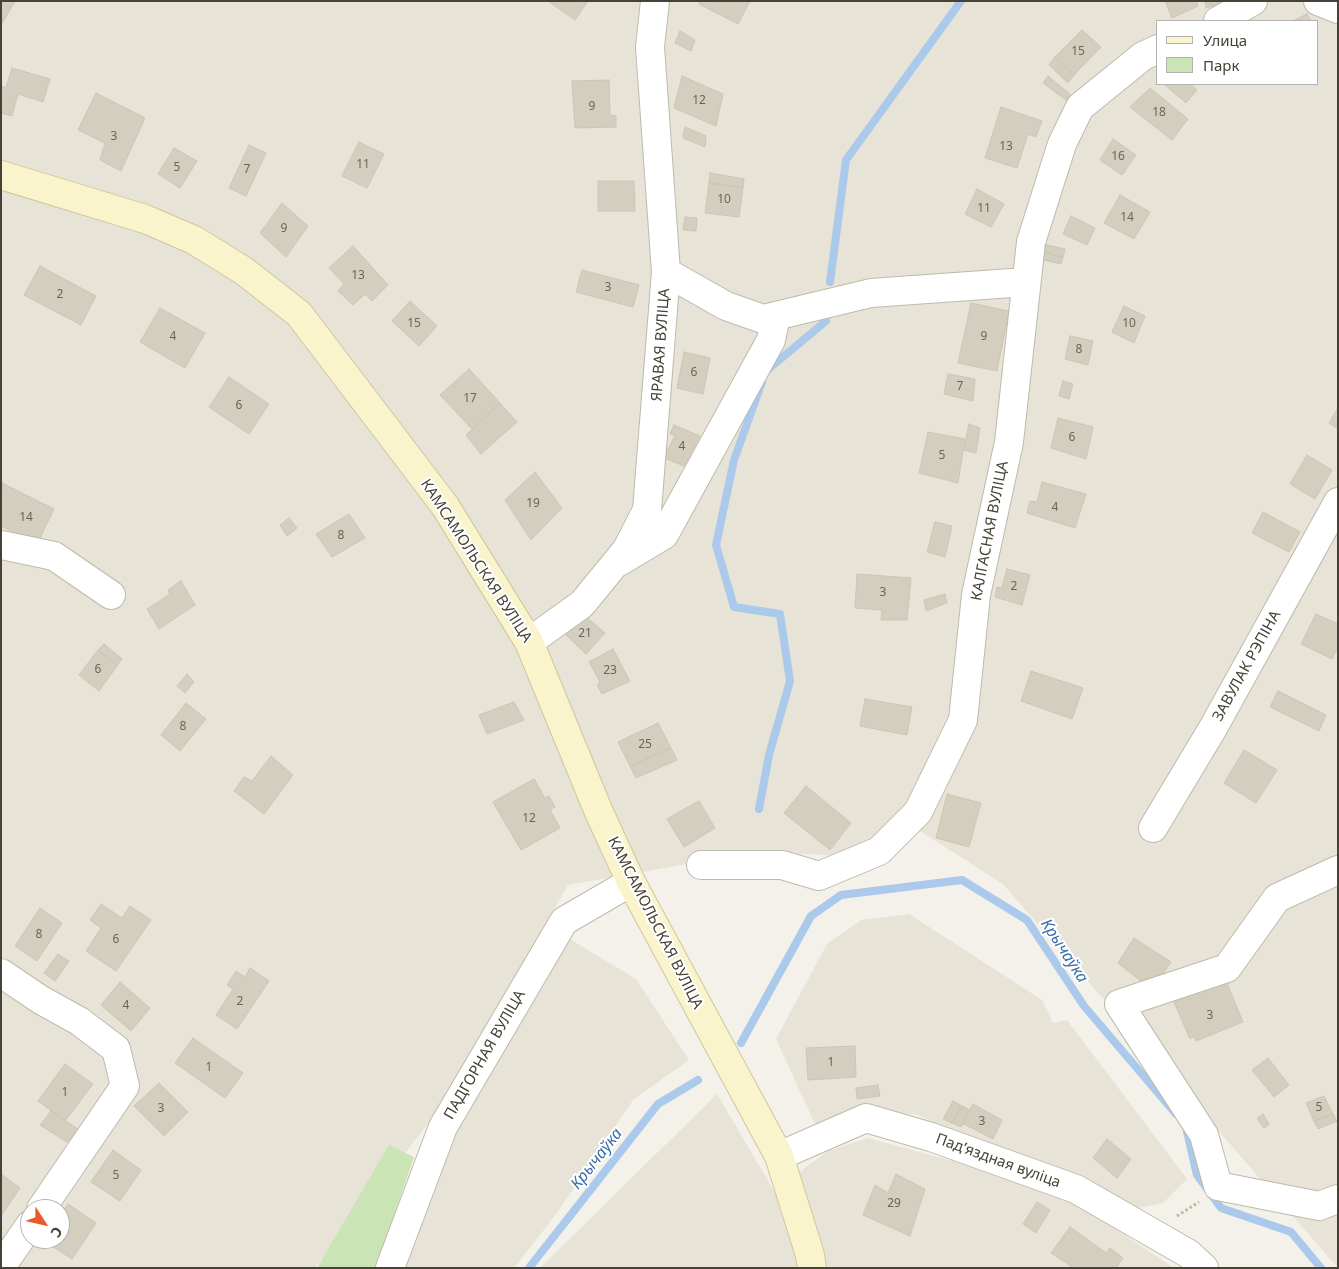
<!DOCTYPE html>
<meta charset="utf-8">
<style>
body{margin:0}
#map{position:relative;width:1339px;height:1269px;overflow:hidden;background:#f3f1e9;font-family:"Noto Sans",sans-serif}
canvas{display:block}
.frame{position:absolute;inset:0;border:2px solid #464238;pointer-events:none}
.legend{position:absolute;left:1156px;top:20px;width:162px;height:65px;box-sizing:border-box;background:#fff;border:1px solid #b5b3af;margin:0;padding:6px 9px;list-style:none;font-size:15px;color:#464238}
.legend li{display:flex;align-items:center;gap:10px;height:25px}
.legend b{width:25px;border:1px solid #b5b3af}
.north{position:absolute;left:20px;top:1199px;width:50px;height:50px;box-sizing:border-box;background:#fff;border:1px solid #b5b3af;border-radius:50%;rotate:125deg;font-size:14px;font-weight:700;line-height:20px;text-align:center;color:#464238}
.north::after{content:'';display:block;margin:auto;width:18px;height:22px;background:#e85c2b;clip-path:polygon(50% 0,100% 100%,50% 72%,0 100%)}
</style>
<div id="map">
<canvas width="1339" height="1269"></canvas>
<div class="frame"></div>
<ul class="legend">
<li><b style="height:6px;background:#faf4cc"></b>Улица</li>
<li><b style="height:14px;background:#cae4b5"></b>Парк</li>
</ul>
<div class="north">С</div>
</div>
<script>
const g = document.querySelector('canvas').getContext('2d');
g.lineJoin = 'round';
function paint(path, color) {
  g.fillStyle = color;
  g.fill(path, 'evenodd');
}
function toPath(rows) {
  const path = new Path2D();
  for (const r of rows) {
    path.moveTo(r[0], r[1]);
    for (let i = 2; i < r.length; i += 2) path.lineTo(r[i], r[i + 1]);
  }
  return path;
}
function trace(path, color, width, dash) {
  g.strokeStyle = color;
  g.lineWidth = width;
  g.lineCap = dash ? 'butt' : 'round';
  g.setLineDash(dash || []);
  g.stroke(path);
}
function label(font, color, halo, rows, align = 'center') {
  g.font = font + ' "Noto Sans",sans-serif';
  g.lineWidth = 4;
  g.setLineDash([]);
  g.textBaseline = 'middle';
  g.strokeStyle = halo;
  g.fillStyle = color;
  for (const [text, x, y, turn = 0] of rows) {
    g.save();
    g.translate(x, y);
    g.rotate((+turn || 0) * Math.PI / 180);
    g.textAlign = isNaN(turn) ? turn : align;
    if (halo) g.strokeText(text, 0, 0);
    g.fillText(text, 0, 0);
    g.restore();
  }
}
const residential = toPath([
 [1,1,1338,1,1338,1268,1003,884,901,819,851,856,755,852,568,885,438,1111,315,1268,1,1268],
 [1158,21,1318,21,1318,84,1158,84],
 [30,1209,60,1209,60,1239,30,1239],
 [909,914,1042,1000,1053,1023,1067,1020,1187,1179,1163,1203,1132,1209,1024,1164,918,1115,865,1108,815,1124,776,1039,827,944,861,920],
 [566,937,636,979,689,1060,633,1100,557,1213,514,1268,404,1268,456,1130],
 [717,1094,774,1191,828,1151,868,1138,956,1162,1075,1202,1174,1268,540,1268]
]);
const green = toPath([
 [389,1145,414,1157,376,1268,317,1268]
]);
const stream = toPath([
 [830,282,846,160,961,1],
 [766,371,826,321],
 [759,809,769,755,790,681,780,614,734,607,716,545,734,460,762,382],
 [741,1043,811,916,841,895,962,880,1027,920,1084,1006,1176,1114],
 [1186,1127,1197,1175,1221,1208,1291,1232,1321,1268],
 [529,1268,658,1104,698,1080]
]);
const building = toPath([
 [1,1,15,1,1,25,1,1],
 [548,1,588,1,575,20,548,1],
 [700,1,750,1,738,24,699,4,700,1],
 [1165,1,1196,1,1198,6,1172,18,1165,1],
 [1209,1,1224,1,1225,2,1206,8,1205,2,1209,1],
 [1307,14,1311,21,1293,21,1307,14],
 [1082,30,1101,47,1074,75,1055,57,1082,30],
 [680,31,695,40,691,51,675,43,680,31],
 [1055,57,1074,75,1068,83,1049,65,1055,57],
 [12,68,50,79,43,102,18,94,12,116,1,113,1,86,6,88,12,68],
 [682,76,723,94,716,126,674,108,682,76],
 [1048,76,1070,94,1066,100,1043,83,1048,76],
 [609,80,610,115,616,116,616,127,575,128,572,81,609,80],
 [1164,84,1190,84,1197,90,1186,103,1164,84],
 [1150,88,1188,119,1172,140,1130,107,1150,88],
 [96,93,145,118,121,171,100,160,105,143,78,130,96,93],
 [1001,107,1042,121,1036,137,1028,134,1017,168,985,158,1001,107],
 [685,127,706,136,705,147,683,138,685,127],
 [1113,139,1136,155,1122,175,1100,160,1113,139],
 [359,142,384,154,367,188,342,176,359,142],
 [249,145,266,153,246,196,229,188,249,145],
 [174,148,197,161,180,188,158,174,174,148],
 [710,173,744,179,743,188,709,183,710,173],
 [598,181,634,181,635,211,598,211,598,181],
 [709,183,743,188,739,217,705,213,709,183],
 [977,189,1004,204,991,227,965,214,977,189],
 [1120,195,1150,212,1134,239,1104,223,1120,195],
 [282,203,308,226,286,257,260,233,282,203],
 [1071,216,1095,228,1087,245,1063,234,1071,216],
 [685,217,697,218,696,231,683,230,685,217],
 [1043,244,1065,249,1063,257,1041,252,1043,244],
 [353,246,388,285,372,301,365,294,353,305,338,291,344,284,329,268,353,246],
 [1041,252,1063,257,1061,264,1040,259,1041,252],
 [40,266,96,296,81,325,24,295,40,266],
 [582,270,639,285,633,307,576,292,582,270],
 [410,301,437,326,419,346,392,321,410,301],
 [971,303,1009,311,997,371,958,363,971,303],
 [1124,306,1145,316,1134,343,1112,332,1124,306],
 [160,308,205,333,185,368,140,342,160,308],
 [1070,336,1093,341,1088,365,1065,359,1070,336],
 [684,352,710,358,703,394,677,388,684,352],
 [469,369,500,403,472,429,440,395,469,369],
 [948,374,975,379,973,401,944,394,948,374],
 [229,377,269,404,249,434,209,407,229,377],
 [1063,381,1073,384,1069,399,1059,396,1063,381],
 [500,403,517,422,481,454,466,435,500,403],
 [1338,408,1338,429,1329,423,1338,408],
 [1058,418,1093,427,1086,459,1051,448,1058,418],
 [969,424,980,428,976,453,964,450,969,424],
 [674,425,700,436,684,466,664,458,675,435,670,434,674,425],
 [928,432,965,439,958,483,919,473,928,432],
 [1307,455,1332,470,1315,499,1290,484,1307,455],
 [535,472,562,508,531,540,505,500,535,472],
 [1042,482,1086,494,1075,528,1027,513,1030,501,1037,502,1042,482],
 [2,483,54,509,37,544,1,526,2,483],
 [1263,512,1300,532,1289,552,1252,533,1263,512],
 [349,514,365,538,332,557,316,534,349,514],
 [289,518,297,528,287,536,280,525,289,518],
 [935,522,952,526,945,557,927,552,935,522],
 [1007,569,1030,575,1022,605,995,597,997,587,1002,588,1007,569],
 [857,574,911,578,907,620,881,620,882,610,855,608,857,574],
 [181,581,195,605,159,629,147,609,170,594,168,590,181,581],
 [945,594,947,603,926,611,924,600,945,594],
 [583,614,605,633,586,654,566,635,583,614],
 [1316,614,1338,624,1338,647,1332,659,1301,644,1316,614],
 [104,644,122,659,117,666,98,650,104,644],
 [613,649,630,681,602,694,597,685,600,682,589,662,613,649],
 [98,650,117,666,99,691,79,675,98,650],
 [1031,671,1083,688,1072,719,1021,701,1031,671],
 [187,674,194,682,185,693,177,686,187,674],
 [1278,691,1326,715,1319,731,1270,707,1278,691],
 [865,699,912,707,907,735,860,726,865,699],
 [514,702,524,720,487,734,479,715,514,702],
 [186,703,206,719,180,751,161,735,186,703],
 [658,723,671,748,630,766,618,742,658,723],
 [671,748,677,760,636,778,630,766,671,748],
 [1244,750,1277,770,1256,803,1224,783,1244,750],
 [271,756,293,775,264,814,234,791,244,777,252,781,271,756],
 [534,779,545,798,549,796,555,807,550,810,560,828,521,850,493,802,534,779],
 [806,786,851,823,830,850,784,813,806,786],
 [947,794,981,803,969,847,936,838,947,794],
 [699,801,715,828,684,847,667,819,699,801],
 [101,904,122,918,130,906,151,920,116,971,86,951,101,928,90,920,101,904],
 [40,908,62,923,37,961,15,946,40,908],
 [1134,938,1171,962,1152,990,1118,963,1134,938],
 [58,954,69,961,55,981,44,973,58,954],
 [250,968,269,981,237,1029,216,1015,233,989,227,985,236,971,245,977,250,968],
 [1226,981,1243,1022,1196,1041,1194,1036,1190,1039,1174,1002,1226,981],
 [120,982,150,1008,131,1031,101,1005,120,982],
 [193,1038,243,1073,225,1098,175,1063,193,1038],
 [855,1046,856,1077,808,1080,806,1048,855,1046],
 [1268,1058,1289,1085,1274,1097,1252,1070,1268,1058],
 [65,1064,93,1084,65,1121,38,1101,65,1064],
 [159,1083,188,1112,164,1136,134,1106,159,1083],
 [878,1085,880,1096,857,1099,856,1088,878,1085],
 [1324,1096,1333,1114,1314,1121,1306,1103,1324,1096],
 [953,1101,962,1106,952,1123,943,1119,953,1101],
 [973,1104,1002,1120,993,1139,962,1123,973,1104],
 [962,1106,970,1110,961,1127,952,1123,962,1106],
 [51,1111,78,1129,67,1142,40,1125,51,1111],
 [1263,1114,1269,1124,1264,1128,1257,1118,1263,1114],
 [1333,1114,1337,1121,1318,1129,1314,1121,1333,1114],
 [1107,1139,1131,1159,1117,1178,1093,1158,1107,1139],
 [113,1150,141,1170,120,1201,91,1182,113,1150],
 [1,1174,20,1188,1,1216,1,1174],
 [896,1174,925,1189,910,1236,863,1215,875,1185,888,1193,896,1174],
 [1037,1202,1050,1210,1036,1233,1023,1224,1037,1202],
 [68,1204,96,1223,72,1259,44,1241,45,1239,60,1239,60,1217,68,1204],
 [1070,1227,1106,1253,1110,1248,1123,1258,1116,1268,1074,1268,1051,1253,1070,1227]
]);
const path = toPath([
 [1177,1216,1199,1202]
]);
const street = toPath([
 [1318,1,1338,9],
 [1218,21,1253,1],
 [666,272,726,306,763,319,871,293,1026,282],
 [1,545,54,556,111,595],
 [619,562,664,535,771,340,776,316],
 [529,642,582,604,627,549,647,510,666,272,650,47,655,1],
 [1153,828,1213,728,1338,502],
 [701,865,782,865,819,876,879,851,918,812,963,720,976,595,1009,442,1031,242,1062,144,1080,107,1143,56,1158,49],
 [1338,870,1277,898,1227,968,1119,1004,1204,1135,1218,1186,1319,1206,1338,1199],
 [1,973,41,1000,79,1021,116,1049,125,1086,41,1209],
 [779,1156,866,1118,931,1137,1076,1189,1189,1254,1204,1268],
 [1,1267,30,1225],
 [390,1268,443,1127,564,921,631,882]
]);
const secondary = toPath([
 [1,175,145,219,194,240,244,271,299,314,445,506,529,642,598,810,631,882,779,1156,810,1255,812,1268]
]);
const numberNames = [
 ["15",1078,52],
 ["12",699,101],
 ["9",592,107],
 ["18",1159,113],
 ["3",114,137],
 ["13",1006,147],
 ["16",1118,157],
 ["11",363,165],
 ["5",177,168],
 ["7",247,170],
 ["10",724,200],
 ["11",984,209],
 ["14",1127,218],
 ["9",284,229],
 ["13",358,276],
 ["3",608,288],
 ["2",60,295],
 ["15",414,324],
 ["10",1129,324],
 ["4",173,337],
 ["9",984,337],
 ["8",1079,350],
 ["6",694,373],
 ["7",960,387],
 ["17",470,399],
 ["6",239,406],
 ["6",1072,438],
 ["4",682,447],
 ["5",942,456],
 ["19",533,504],
 ["4",1055,508],
 ["14",26,518],
 ["8",341,536],
 ["2",1014,587],
 ["3",883,593],
 ["21",585,634],
 ["6",98,670],
 ["23",610,671],
 ["8",183,727],
 ["25",645,745],
 ["12",529,819],
 ["8",39,935],
 ["6",116,940],
 ["2",240,1002],
 ["4",126,1006],
 ["3",1210,1016],
 ["1",831,1063],
 ["1",209,1068],
 ["1",65,1093],
 ["5",1319,1108],
 ["3",161,1109],
 ["3",982,1122],
 ["5",116,1176],
 ["29",894,1204]
];
const streetNames = [
 ["ЯРАВАЯ ВУЛІЦА",661,345,-86],
 ["КАЛГАСНАЯ ВУЛІЦА",990,531,-79],
 ["КАМСАМОЛЬСКАЯ ВУЛІЦА",476,561,57],
 ["ЗАВУЛАК РЭПІНА",1247,666,-61],
 ["КАМСАМОЛЬСКАЯ ВУЛІЦА",655,923,63],
 ["ПАДГОРНАЯ ВУЛІЦА",485,1055,-60],
 ["Падʼяздная вуліца",998,1161,20]
];
const waterNames = [
 ["Крычаўка",1064,951,57],
 ["Крычаўка",597,1159,-52]
];
paint(residential, '#e7e3d7');
paint(green, '#cae4b5');
trace(stream, '#aac9eb', 8);
paint(building, '#d4cebf');
trace(building, '#cec6b3', 1);
trace(street, '#bebaac', 30);
trace(secondary, '#cfc79c', 30);
trace(path, '#beb79f', 3, [2.5, 2.5]);
trace(street, '#fff', 28);
trace(secondary, '#faf4cc', 28);
label('12px', '#6a655a', null, numberNames);
label('15px', '#464238', '#fff', streetNames);
label('italic 16px', '#396ea9', '#fff', waterNames);
</script>
